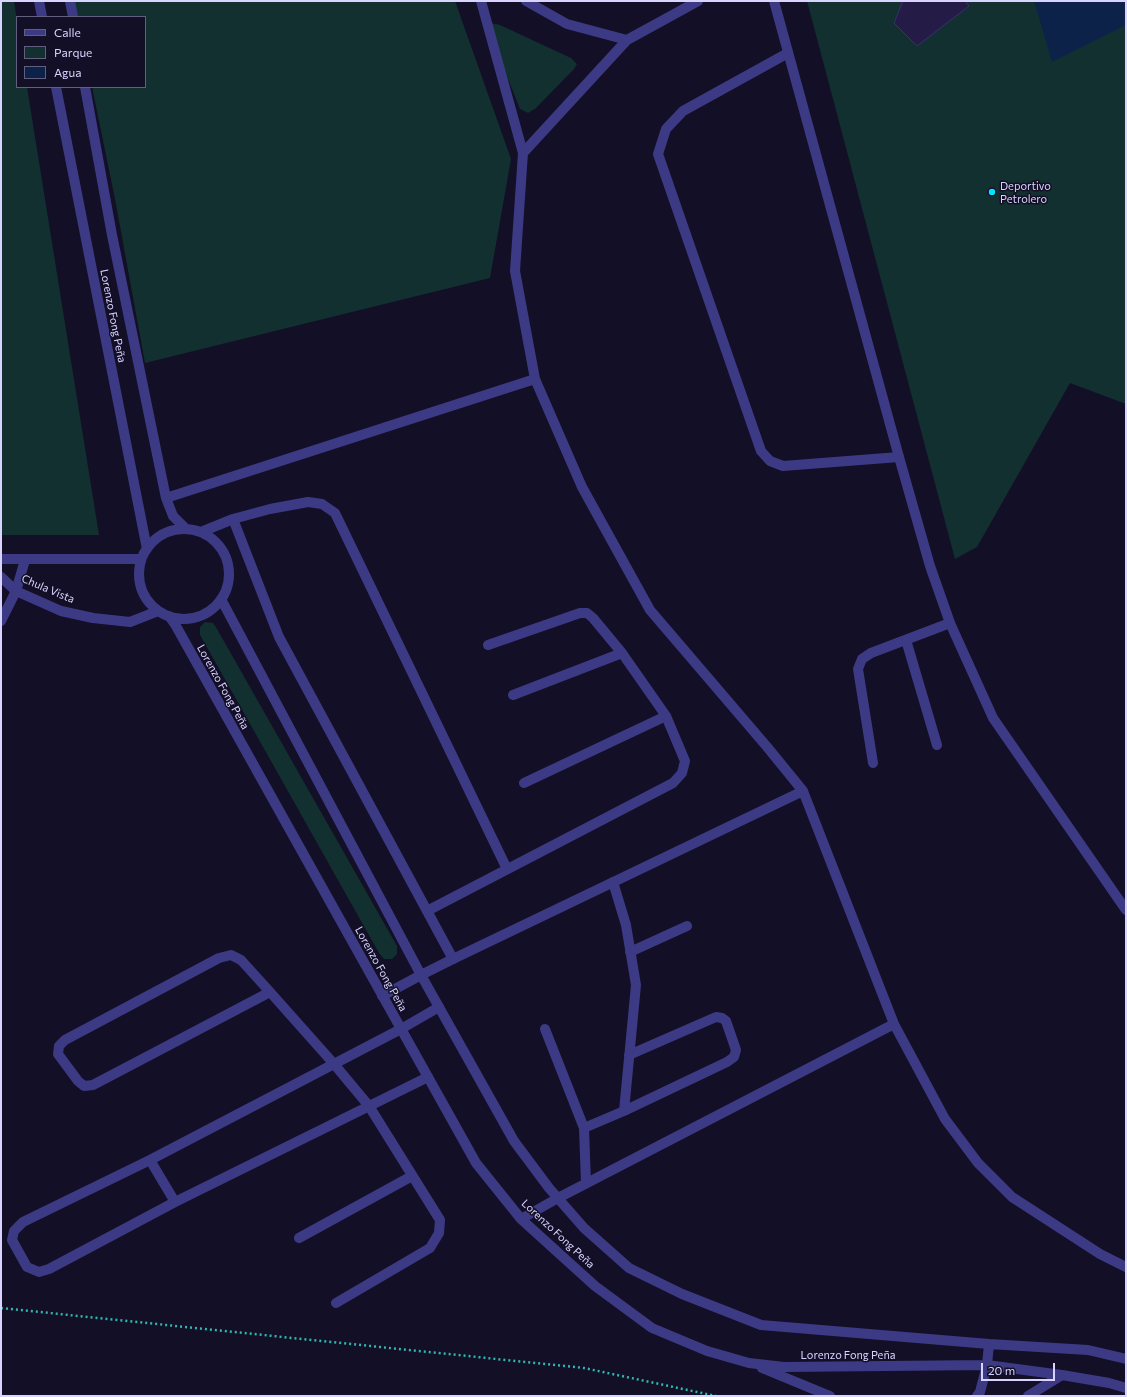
<!DOCTYPE html>
<meta charset="utf-8">
<style>
body{margin:0}
#map{position:relative;width:1127px;height:1397px;overflow:hidden;background:#130f26;font-family:Commissioner,sans-serif}
canvas{display:block}
.frame{position:absolute;inset:0;border:2px solid #d9d4ff;pointer-events:none}
.legend{position:absolute;left:16px;top:16px;width:130px;height:72px;box-sizing:border-box;background:#130f26;border:1px solid #625e7d;margin:0;padding:5px 7px;list-style:none;font-size:12px;color:#d9d4ff}
.legend li{display:flex;align-items:center;gap:8px;height:20px}
.legend b{width:20px;border:1px solid #625e7d}
.scale{position:absolute;left:981px;top:1363px;width:74px;height:18px;box-sizing:border-box;border:2px solid #d9d4ff;border-top:0;padding-left:5px;font-size:12px;line-height:14px;white-space:nowrap;color:#d9d4ff;-webkit-text-stroke:3px #130f26;paint-order:stroke}
</style>
<div id="map">
<canvas width="1127" height="1397"></canvas>
<div class="frame"></div>
<ul class="legend">
<li><b style="height:5px;background:#3d3a85"></b>Calle</li>
<li><b style="height:11px;background:#12302f"></b>Parque</li>
<li><b style="height:11px;background:#0c2248"></b>Agua</li>
</ul>
<div class="scale">20 m</div>
</div>
<script>
const g = document.querySelector('canvas').getContext('2d');
g.lineJoin = 'round';
function paint(path, color) {
  g.fillStyle = color;
  g.fill(path, 'evenodd');
}
function toPath(rows) {
  const path = new Path2D();
  for (const r of rows) {
    if (r.length === 3) {
      path.moveTo(r[0] + r[2], r[1]);
      path.arc(r[0], r[1], r[2], 0, 2 * Math.PI);
      continue;
    }
    path.moveTo(r[0], r[1]);
    for (let i = 2; i < r.length; i += 2) path.lineTo(r[i], r[i + 1]);
  }
  return path;
}
function trace(path, color, width, dash) {
  g.strokeStyle = color;
  g.lineWidth = width;
  g.lineCap = dash ? 'butt' : 'round';
  g.setLineDash(dash || []);
  g.stroke(path);
}
function label(font, color, halo, rows, align = 'center') {
  g.font = font + ' Commissioner,sans-serif';
  g.lineWidth = 3;
  g.setLineDash([]);
  g.textBaseline = 'middle';
  g.strokeStyle = halo;
  g.fillStyle = color;
  for (const [text, x, y, turn = 0] of rows) {
    g.save();
    g.translate(x, y);
    g.rotate((+turn || 0) * Math.PI / 180);
    g.textAlign = isNaN(turn) ? turn : align;
    if (halo) g.strokeText(text, 0, 0);
    g.fillText(text, 0, 0);
    g.restore();
  }
}
const green = toPath([
 [1,1,14,1,17,21,17,87,27,87,99,535,1,535],
 [74,1,455,1,511,159,490,278,145,363,115,199,92,87,145,87,145,17,77,17],
 [807,1,1126,1,1126,404,1070,383,977,547,955,559],
 [491,23,500,25,571,58,577,64,574,69,536,108,528,113,520,109,496,49],
 [205,622,213,623,217,629,397,946,397,954,392,959,384,959,379,953,200,635,200,627]
]);
const water = toPath([
 [1034,1,1126,1,1126,25,1052,62]
]);
const building = toPath([
 [903,1,965,1,969,6,917,46,894,23,903,1]
]);
const path = toPath([
 [1,1308,584,1368,716,1396]
]);
const lane = toPath([
 [788,53,683,111,666,129,658,154,761,451,770,461,783,466,899,457],
 [233,519,279,637,453,959],
 [201,532,233,519,270,509,308,502,322,504,335,513,507,869],
 [1,621,16,591,25,560],
 [906,640,937,745],
 [513,695,622,653],
 [873,763,858,669,862,659,871,653,950,623],
 [524,783,666,716],
 [613,882,626,925,636,985,624,1111],
 [427,911,673,783,682,773,685,761,666,716,622,653,593,618,587,613,580,613,488,645],
 [630,952,687,926],
 [270,992,93,1085,84,1086,78,1081,58,1054,59,1046,65,1040,219,958,231,955,241,960,270,992,334,1064,369,1106,440,1220,439,1233,430,1248,336,1303],
 [545,1029,584,1128,586,1183],
 [428,1077,175,1202,49,1269,39,1272,27,1267,12,1240,14,1231,23,1222,150,1160,401,1029,439,1007],
 [584,1128,624,1111,727,1062,734,1057,736,1050,726,1021,722,1018,716,1017,629,1055],
 [150,1160,175,1202],
 [299,1238,412,1176]
]);
const street = toPath([
 [39,1,42,17],
 [70,1,73,17],
 [481,1,523,153,515,271,535,379,582,487,650,610,768,748,803,791,894,1024,945,1119,978,1163,1012,1197,1100,1254,1126,1267],
 [526,1,567,24,627,40],
 [774,1,899,457,930,566,950,623,993,718,1126,910],
 [56,87,147,549],
 [85,87,112,235,166,498,173,516,186,529],
 [523,153,627,40,698,1],
 [166,498,535,379],
 [184,574,45],
 [1,559,141,559],
 [1,577,16,591,61,611,93,618,130,622,158,611],
 [221,599,421,975,514,1141,549,1188,584,1228,629,1268,682,1294,761,1325,989,1344,1088,1350,1126,1359],
 [169,616,176,626,476,1163,521,1219,595,1286,652,1328,707,1351,749,1363,784,1367,987,1365,1062,1375,1109,1383,1126,1388],
 [382,996,421,975,453,959,803,791],
 [521,1219,558,1198,894,1024],
 [762,1368,830,1396],
 [977,1396,980,1392,987,1365,989,1344],
 [1028,1396,1062,1375]
]);
const markers = [
 [992,192,4,"#00e5ff"]
];
const poiNames = [
 ["Deportivo",1000,186],
 ["Petrolero",1000,199]
];
const streetNames = [
 ["Lorenzo Fong Peña",113,316,79],
 ["Chula Vista",48,589,23],
 ["Lorenzo Fong Peña",223,687,61],
 ["Lorenzo Fong Peña",381,969,61],
 ["Lorenzo Fong Peña",558,1234,43],
 ["Lorenzo Fong Peña",848,1355]
];
paint(green, '#12302f');
paint(water, '#0c2248');
paint(building, '#241b47');
trace(building, '#3b2d73', 1);
trace(path, '#2fb8b0', 2.5, [2, 3]);
trace(lane, '#3d3a85', 10);
trace(street, '#3d3a85', 10);
for (const [x, y, r, color] of markers) {
  const dot = new Path2D();
  dot.arc(x, y, r, 0, 2 * Math.PI);
  g.fillStyle = color;
  g.fill(dot);
  trace(dot, '#130f26', 1.5);
}
label('11px', '#d9d4ff', '#130f26', poiNames, 'left');
label('11px', '#d9d4ff', '#130f26', streetNames);
</script>
